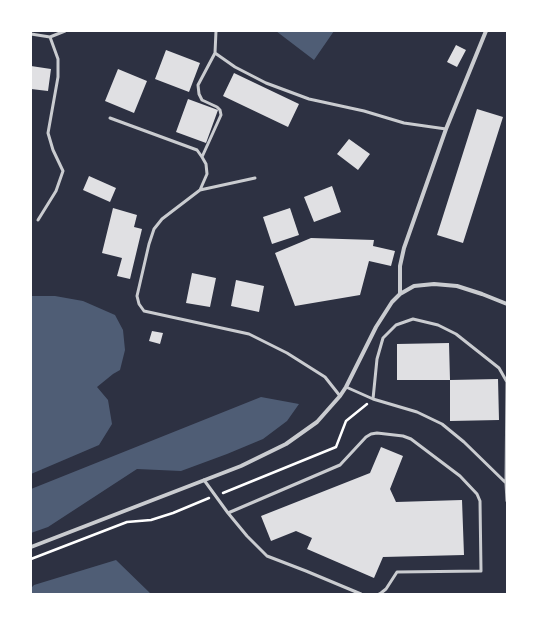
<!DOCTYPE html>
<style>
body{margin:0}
#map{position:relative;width:538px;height:625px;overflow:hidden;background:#2d3142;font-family:"Source Sans 3",sans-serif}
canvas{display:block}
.frame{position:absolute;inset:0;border:32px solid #fff;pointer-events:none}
</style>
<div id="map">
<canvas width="538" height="625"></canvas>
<div class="frame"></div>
</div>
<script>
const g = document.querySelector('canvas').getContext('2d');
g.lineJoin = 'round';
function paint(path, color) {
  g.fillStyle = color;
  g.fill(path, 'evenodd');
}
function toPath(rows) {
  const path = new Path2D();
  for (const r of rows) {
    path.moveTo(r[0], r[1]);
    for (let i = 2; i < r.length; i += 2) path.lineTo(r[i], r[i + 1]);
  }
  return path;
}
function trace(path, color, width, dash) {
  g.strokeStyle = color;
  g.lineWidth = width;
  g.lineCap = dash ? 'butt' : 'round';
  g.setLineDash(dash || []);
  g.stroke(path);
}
const water = toPath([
 [276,31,334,31,314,60],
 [31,296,55,296,83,301,115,315,123,330,125,350,120,370,113,374,97,387,108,400,112,424,99,445,31,474],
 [261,397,299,404,287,421,263,439,227,454,181,471,137,469,48,527,31,533,31,489],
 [116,560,151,594,31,594,31,588,34,585]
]);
const building = toPath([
 [456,45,466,50,457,67,447,62],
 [166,50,200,63,189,92,155,79],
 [31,66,51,69,48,91,31,89],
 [118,69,147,81,134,113,105,101],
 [234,73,299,104,288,127,223,96],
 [188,99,218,110,206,143,176,132],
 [477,109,503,117,463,243,437,235],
 [349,139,370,154,358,170,337,154],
 [89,176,116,188,110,202,83,190],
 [332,186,341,212,314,222,304,197],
 [113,208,137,215,134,227,142,229,130,279,117,276,122,258,102,253],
 [290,208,299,235,272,244,263,217],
 [311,238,374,240,373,246,395,251,391,266,369,261,360,295,295,306,275,253],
 [192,273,216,278,210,307,186,303],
 [236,280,264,286,259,312,231,306],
 [152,331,163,333,160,344,149,341],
 [449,343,450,380,397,380,397,344],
 [498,379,499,420,450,421,450,380],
 [381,447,403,456,390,489,396,502,462,500,464,555,383,557,374,578,307,549,312,538,296,531,271,541,261,516,370,473]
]);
const path = toPath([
 [223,493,336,447,346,421,367,404],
 [31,559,127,522,151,520,173,513,209,498]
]);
const service = toPath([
 [216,31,215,53,235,67,266,83,309,99,364,111,404,123,446,129],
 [31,34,50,37,65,31],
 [110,118,197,150,202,157,206,164,207,174,200,190],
 [202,157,221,115,220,110,217,107,202,100,199,94,198,85,215,53],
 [255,178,200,190,162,219,154,229,149,244,137,296,139,304,144,311,249,334,287,353,325,377,340,396],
 [38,220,56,191,63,171,53,150,48,133,58,77,58,59,50,37],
 [346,387,373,399,417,412,442,424,464,442,506,483,507,501],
 [373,399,377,359,383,338,396,325,413,319,438,325,456,334,499,368,507,382,506,483],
 [204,480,228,513,247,536,267,556,306,571,361,594],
 [228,513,340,465,366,437,371,434,377,433,403,436,411,439,460,476,477,494,480,501,481,571,397,572,386,589,381,593,379,594]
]);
const minor = toPath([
 [400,294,400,266,404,248,446,129,486,31],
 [31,547,241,466,286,444,317,422,340,396,346,387,376,327,392,302,400,294,414,286,434,284,457,286,482,294,507,304]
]);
paint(water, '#4f5d75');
paint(building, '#e0e0e3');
trace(path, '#fff', 2.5);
trace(service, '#caccd0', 3);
trace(minor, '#caccd0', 4);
</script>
